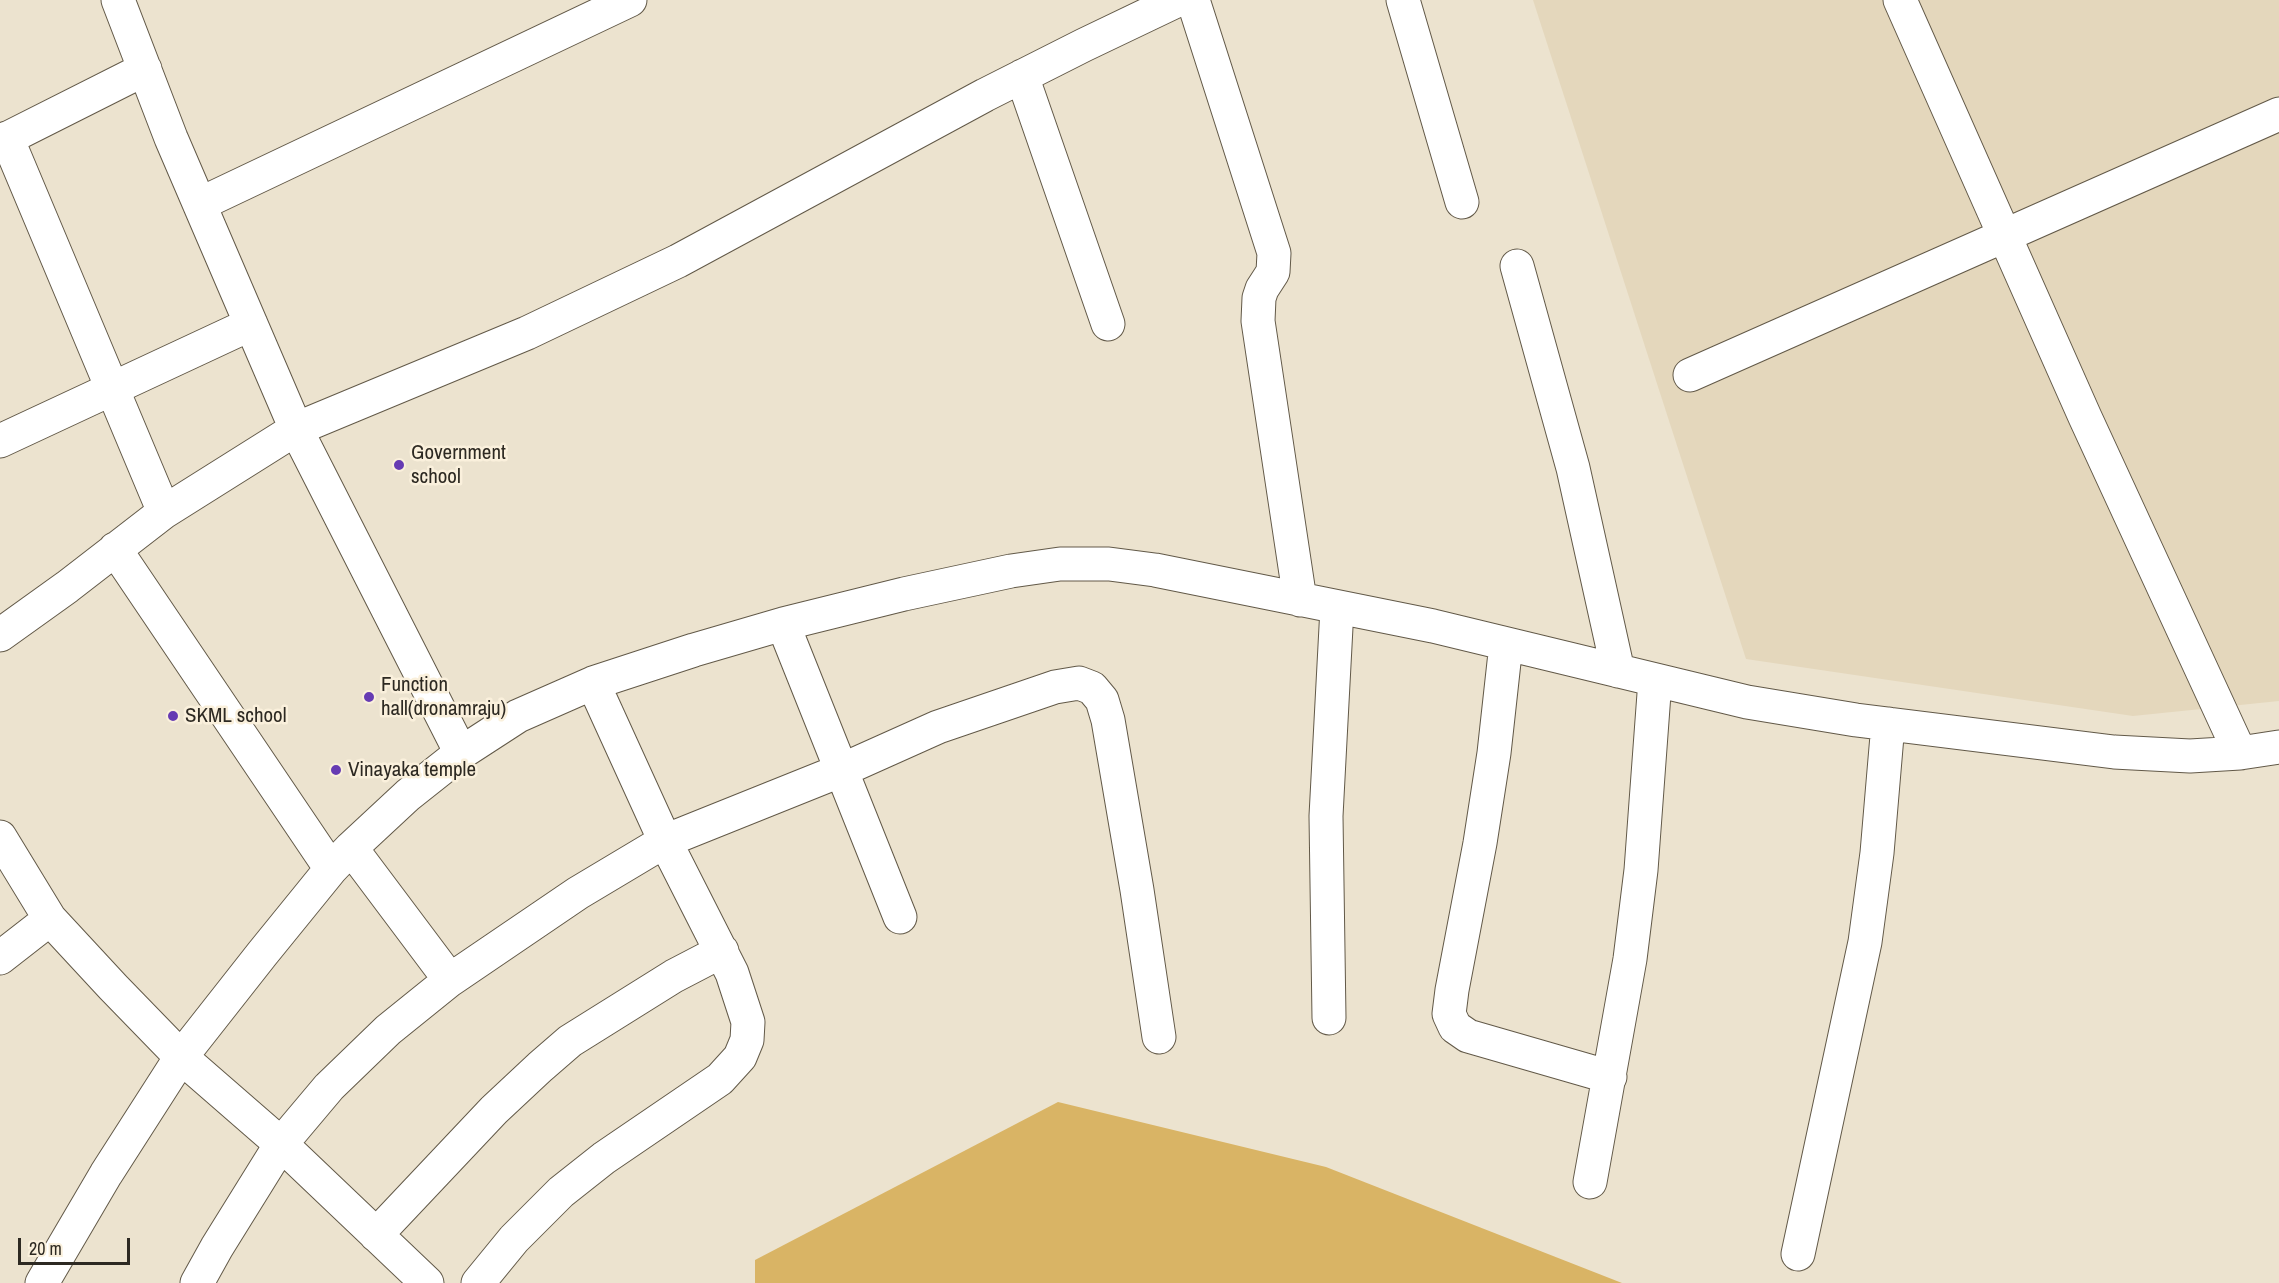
<!DOCTYPE html>
<style>
body{margin:0}
#map{position:relative;width:2279px;height:1283px;overflow:hidden;background:#ece3cf;font-family:"Archivo Narrow",sans-serif}
canvas{display:block}
.scale{position:absolute;left:18px;top:1238px;width:112px;height:27px;box-sizing:border-box;border:3px solid #2d2922;border-top:0;padding-left:8px;font-size:18px;line-height:21px;white-space:nowrap;color:#2d2922;-webkit-text-stroke:4px #faf0dc;paint-order:stroke}
</style>
<div id="map">
<canvas width="2279" height="1283"></canvas>
<div class="scale">20 m</div>
</div>
<script>
const g = document.querySelector('canvas').getContext('2d');
g.lineJoin = 'round';
function paint(path, color) {
  g.fillStyle = color;
  g.fill(path, 'evenodd');
}
function toPath(rows) {
  const path = new Path2D();
  for (const r of rows) {
    path.moveTo(r[0], r[1]);
    for (let i = 2; i < r.length; i += 2) path.lineTo(r[i], r[i + 1]);
  }
  return path;
}
function trace(path, color, width, dash) {
  g.strokeStyle = color;
  g.lineWidth = width;
  g.lineCap = dash ? 'butt' : 'round';
  g.setLineDash(dash || []);
  g.stroke(path);
}
function label(font, color, halo, rows, align = 'center') {
  g.font = font + ' "Archivo Narrow",sans-serif';
  g.lineWidth = 5;
  g.setLineDash([]);
  g.textBaseline = 'middle';
  g.strokeStyle = halo;
  g.fillStyle = color;
  for (const [text, x, y, turn = 0] of rows) {
    g.save();
    g.translate(x, y);
    g.rotate((+turn || 0) * Math.PI / 180);
    g.textAlign = isNaN(turn) ? turn : align;
    if (halo) g.strokeText(text, 0, 0);
    g.fillText(text, 0, 0);
    g.restore();
  }
}
const built = toPath([
 [1533,0,2279,0,2279,701,2133,716,1746,659]
]);
const green = toPath([
 [1058,1102,1326,1167,1622,1283,755,1283,755,1260]
]);
const street = toPath([
 [118,0,171,138,296,429,461,753],
 [1193,0,1274,253,1273,272,1262,289,1259,298,1258,321,1300,600],
 [1403,0,1462,202],
 [1900,0,2085,417,2240,753],
 [1022,76,1108,324],
 [7,138,164,512],
 [0,142,145,69],
 [200,204,630,0],
 [1517,266,1573,468,1618,671],
 [1690,375,2279,114],
 [0,441,251,324],
 [115,549,331,869],
 [783,624,900,917],
 [0,635,67,587,164,512,296,429,527,333,678,261,985,95,1084,45,1178,0],
 [1506,644,1494,753,1480,843,1452,990,1449,1014,1455,1027,1468,1036,1610,1077],
 [0,837,50,919,113,987,181,1057,281,1144,427,1283],
 [351,848,450,980],
 [0,958,50,919],
 [1329,1018,1326,816,1337,608],
 [1590,1182,1630,959,1641,870,1655,680],
 [376,1235,494,1110,540,1067,570,1041,674,976,722,951],
 [1798,1254,1865,942,1877,853,1888,724],
 [42,1283,106,1174,181,1057,262,954,331,869,351,848,408,795,461,753,518,716,593,683,694,650,783,624,904,594,1011,571,1060,564,1109,564,1155,570,1433,626,1747,702,1856,720,2114,752,2190,756,2240,753,2279,747],
 [197,1283,217,1247,281,1144,329,1087,388,1030,450,980,578,893,665,841,842,770,938,727,1055,687,1079,683,1092,688,1102,700,1108,720,1137,890,1159,1037],
 [478,1283,514,1239,561,1192,604,1158,720,1079,740,1057,747,1040,748,1022,732,973,665,841,593,683]
]);
const markers = [
 [399,465,6,"#663bb3"],
 [369,697,6,"#663bb3"],
 [173,716,6,"#663bb3"],
 [336,770,6,"#663bb3"]
];
const poiNames = [
 ["Government",411,453],
 ["school",411,477],
 ["Function",381,685],
 ["hall(dronamraju)",381,709],
 ["SKML school",185,716],
 ["Vinayaka temple",348,770]
];
paint(built, '#e4d7bc');
paint(green, '#d9b465');
trace(street, '#625948', 35);
trace(street, '#fff', 33);
for (const [x, y, r, color] of markers) {
  const dot = new Path2D();
  dot.arc(x, y, r, 0, 2 * Math.PI);
  g.fillStyle = color;
  g.fill(dot);
  trace(dot, '#faf0dc', 2);
}
label('21px', '#2d2922', '#faf0dc', poiNames, 'left');
</script>
